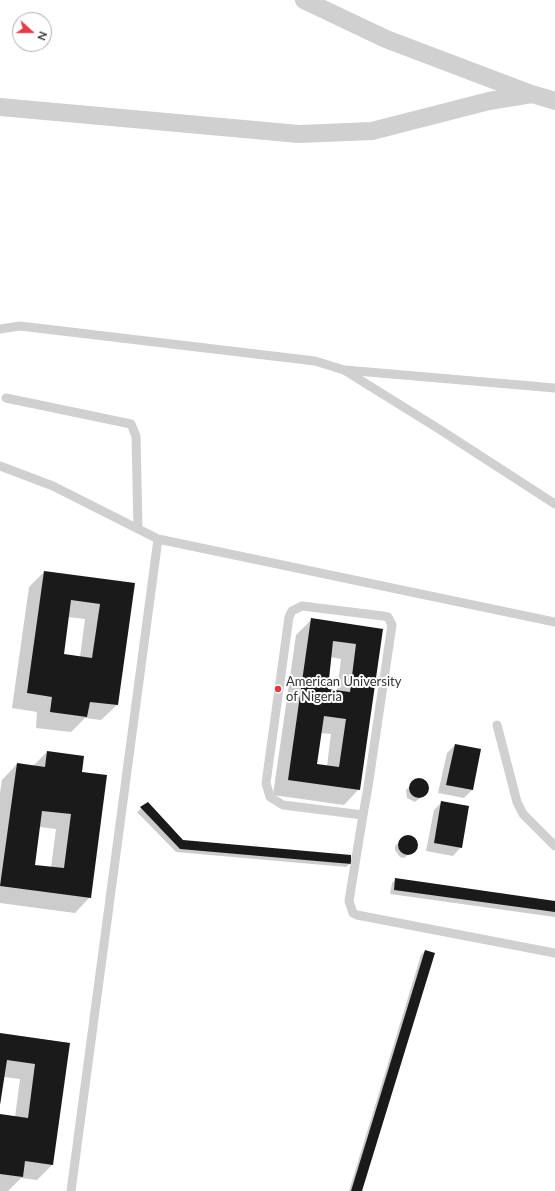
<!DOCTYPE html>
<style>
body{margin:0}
#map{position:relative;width:555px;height:1191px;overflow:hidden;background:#fff;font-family:Lato,sans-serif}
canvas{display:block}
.north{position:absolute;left:12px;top:12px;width:40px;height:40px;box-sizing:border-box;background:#fff;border:1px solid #adadad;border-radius:50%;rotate:111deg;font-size:11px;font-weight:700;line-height:16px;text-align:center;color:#333}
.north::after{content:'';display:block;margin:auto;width:14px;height:18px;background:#e63946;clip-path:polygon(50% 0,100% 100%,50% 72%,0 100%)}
</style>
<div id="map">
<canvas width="555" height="1191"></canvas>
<div class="north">N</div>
</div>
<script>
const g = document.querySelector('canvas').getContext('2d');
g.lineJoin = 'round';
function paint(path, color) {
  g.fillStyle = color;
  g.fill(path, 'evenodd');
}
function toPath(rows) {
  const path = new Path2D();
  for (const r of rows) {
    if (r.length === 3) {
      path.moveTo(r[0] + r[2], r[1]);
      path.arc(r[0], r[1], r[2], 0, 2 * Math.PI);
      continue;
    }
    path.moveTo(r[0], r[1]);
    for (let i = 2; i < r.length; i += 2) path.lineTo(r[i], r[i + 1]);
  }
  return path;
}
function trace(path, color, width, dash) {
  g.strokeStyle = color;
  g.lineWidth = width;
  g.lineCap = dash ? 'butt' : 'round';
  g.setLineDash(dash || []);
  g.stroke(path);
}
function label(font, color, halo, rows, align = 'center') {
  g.font = font + ' Lato,sans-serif';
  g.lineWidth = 4;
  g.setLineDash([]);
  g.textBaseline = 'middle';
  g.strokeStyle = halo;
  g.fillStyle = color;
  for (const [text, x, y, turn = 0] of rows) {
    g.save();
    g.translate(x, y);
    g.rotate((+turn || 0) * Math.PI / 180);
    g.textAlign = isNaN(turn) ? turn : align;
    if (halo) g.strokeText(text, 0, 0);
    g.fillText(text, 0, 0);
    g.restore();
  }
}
const shadow = toPath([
 [44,572,133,584,117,705,101,720,85,718,71,732,36,728,37,712,12,708,29,587],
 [68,617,85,619,80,657,63,655],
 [311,620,381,629,359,789,344,805,273,795,296,635],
 [330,657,341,659,337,691,326,690],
 [320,733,331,734,327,766,315,765],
 [455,745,472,790,464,798,438,793,447,753],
 [47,752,81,773,90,897,75,913,0,903,0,793,2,780,17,764,33,766],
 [39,827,56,829,51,868,34,866],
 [416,780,426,782,428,787,427,792,415,802,407,798,406,790],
 [442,802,461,847,453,856,426,851,434,810],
 [148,803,182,841,350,864,346,867,176,852,137,812],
 [405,836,411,836,415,838,417,843,416,848,404,858,400,857,395,850,395,846],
 [396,879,555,902,555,917,390,894,392,883],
 [425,951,361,1191,349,1191,421,955],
 [0,1034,69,1043,52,1165,37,1180,21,1178,8,1191,0,1191,0,1115,15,1117,20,1079,4,1077,0,1104]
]);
const building = toPath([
 [44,571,135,583,118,705,90,702,87,717,50,712,52,697,27,693],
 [71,600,100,604,92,658,64,654],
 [311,618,383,629,360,790,288,780],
 [333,641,356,644,350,692,328,689],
 [324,716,346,719,339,767,317,764],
 [455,744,481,749,473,790,446,785],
 [47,751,84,756,82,772,107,775,91,898,0,886,17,763,45,767],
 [42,811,71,814,64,868,35,865],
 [419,788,10],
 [441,801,469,806,462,848,434,843],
 [148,802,183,840,351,855,351,864,180,849,140,807],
 [408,845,10],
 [395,878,555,901,555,912,394,890],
 [425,950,435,953,362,1191,351,1191],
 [0,1033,70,1043,53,1165,25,1161,23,1177,0,1174,0,1114,28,1118,35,1064,7,1060,0,1105]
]);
const lane = toPath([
 [0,329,20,326,315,361,344,370,439,429,555,504],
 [345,370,555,388],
 [6,398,131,424,136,436,138,529],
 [0,466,53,486,158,539,555,622],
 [497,725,517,802,523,814,555,846],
 [363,815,283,805,270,797,266,783,289,617,292,611,302,606,383,616,388,617,392,625,368,787,363,815,349,901,353,913,357,915,555,953],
 [71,1191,158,539]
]);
const street = toPath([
 [304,0,386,39,531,94],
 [0,107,299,134,372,131,489,101,532,94,555,101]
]);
const markers = [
 [278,689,4,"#e63946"]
];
const poiNames = [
 ["American University",286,682],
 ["of Nigeria",286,697]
];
paint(shadow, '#0003');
paint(building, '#1a1a1a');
trace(lane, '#d0d0d0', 9);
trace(street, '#d0d0d0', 18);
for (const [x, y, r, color] of markers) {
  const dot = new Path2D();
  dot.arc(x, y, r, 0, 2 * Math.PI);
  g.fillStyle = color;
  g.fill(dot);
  trace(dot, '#fff', 1.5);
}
label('13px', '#333', '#fff', poiNames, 'left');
</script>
